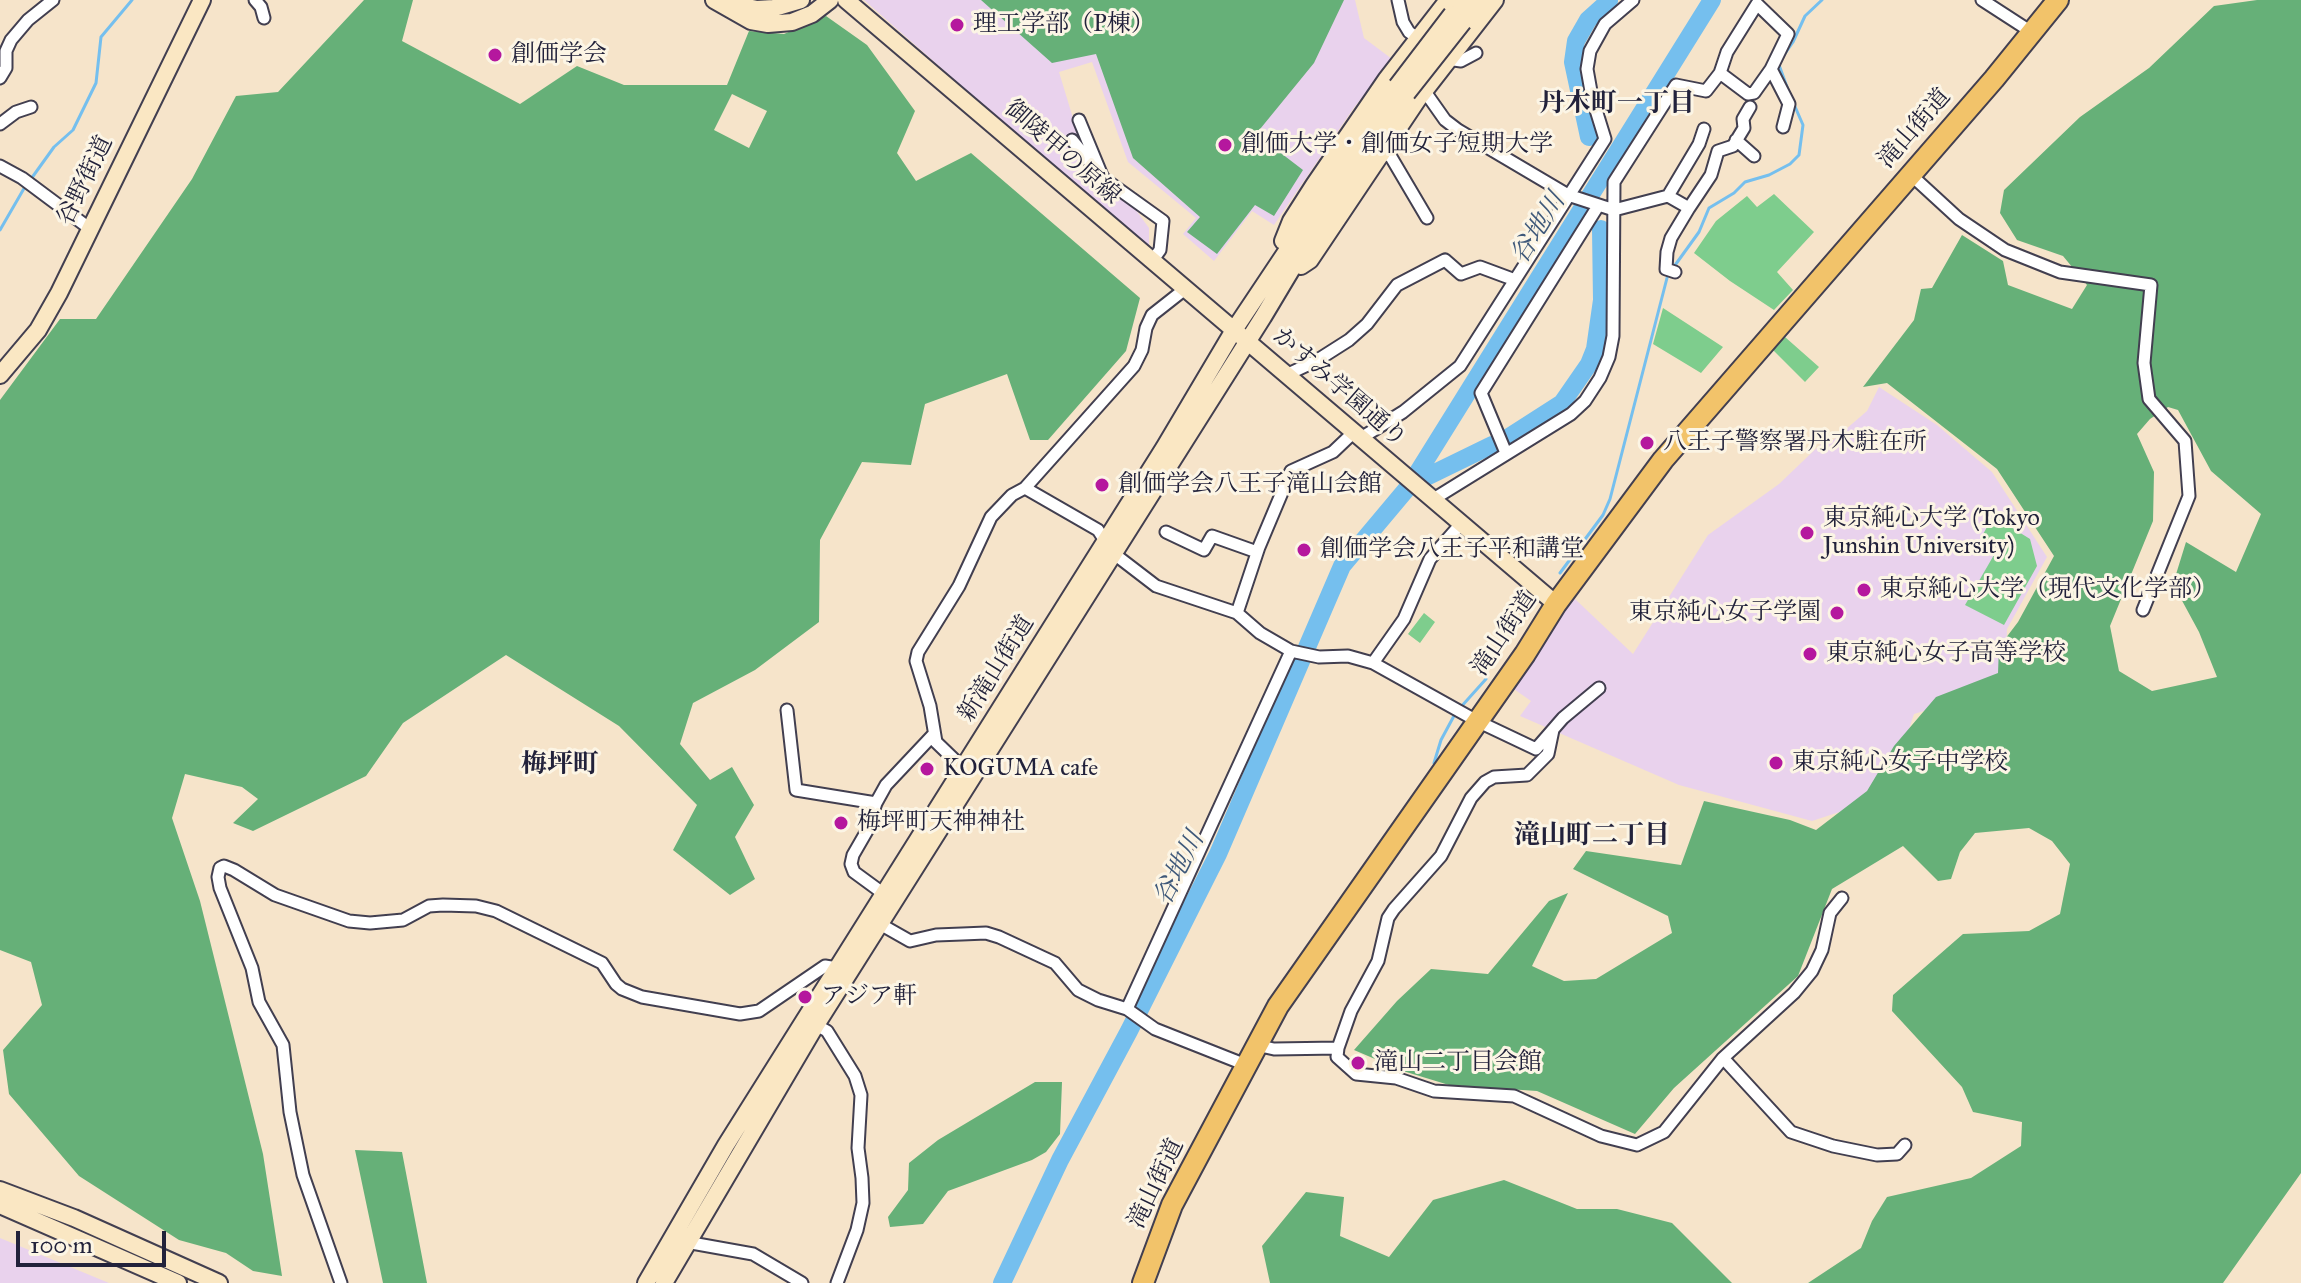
<!DOCTYPE html>
<meta charset="utf-8">
<style>
body{margin:0}
#map{position:relative;width:2301px;height:1283px;overflow:hidden;background:#f6e4ca;font-family:"IM FELL Great Primer",serif}
canvas{display:block}
.scale{position:absolute;left:16px;top:1231px;width:150px;height:36px;box-sizing:border-box;border:4px solid #22223b;border-top:0;padding-left:10px;font-size:24px;line-height:28px;white-space:nowrap;color:#22223b;-webkit-text-stroke:6px #fcf5e5;paint-order:stroke}
</style>
<div id="map">
<canvas width="2301" height="1283"></canvas>
<div class="scale">100 m</div>
</div>
<script>
const g = document.querySelector('canvas').getContext('2d');
g.lineJoin = 'round';
function paint(path, color) {
  g.fillStyle = color;
  g.fill(path, 'evenodd');
}
function toPath(rows) {
  const path = new Path2D();
  for (const r of rows) {
    path.moveTo(r[0], r[1]);
    for (let i = 2; i < r.length; i += 2) path.lineTo(r[i], r[i + 1]);
  }
  return path;
}
function trace(path, color, width, dash) {
  g.strokeStyle = color;
  g.lineWidth = width;
  g.lineCap = dash ? 'butt' : 'round';
  g.setLineDash(dash || []);
  g.stroke(path);
}
function label(font, color, halo, rows, align = 'center') {
  g.font = font + ' "IM FELL Great Primer","Noto Serif JP",serif';
  g.lineWidth = 6;
  g.setLineDash([]);
  g.textBaseline = 'middle';
  g.strokeStyle = halo;
  g.fillStyle = color;
  for (const [text, x, y, turn = 0] of rows) {
    g.save();
    g.translate(x, y);
    g.rotate((+turn || 0) * Math.PI / 180);
    g.textAlign = isNaN(turn) ? turn : align;
    if (halo) g.strokeText(text, 0, 0);
    g.fillText(text, 0, 0);
    g.restore();
  }
}
const built = toPath([
 [864,0,1355,0,1364,38,1392,59,1353,109,1274,225,1252,211,1214,261,1183,234,1196,218,1128,162,1092,62,1059,72,1076,128,1149,228,1149,251],
 [1879,387,1937,425,1992,472,2047,557,2007,629,2005,681,1980,694,1914,714,1892,780,1879,799,1812,821,1679,785,1520,716,1531,701,1511,687,1574,598,1633,654,1708,535,1779,484,1825,440,1831,442,1867,411],
 [0,1238,109,1283,0,1283]
]);
const green = toPath([
 [1774,194,1814,232,1777,272,1793,290,1774,310,1730,281,1694,253,1716,221,1747,196,1757,207],
 [1663,308,1723,347,1701,373,1653,344],
 [1785,337,1819,367,1805,382,1772,349],
 [1993,516,2030,539,2037,566,2004,625,1965,605,1998,548,1981,538],
 [1424,613,1435,622,1420,643,1408,634]
]);
const forest = toPath([
 [364,0,413,0,402,41,520,104,577,66,624,85,727,85,749,31,784,34,826,16,867,45,915,111,897,153,916,181,971,153,1140,298,1126,351,1048,440,1030,440,1007,374,925,404,911,465,862,462,820,540,819,622,755,670,693,703,680,744,710,780,732,767,754,805,735,837,755,879,730,895,673,850,697,805,619,726,506,655,403,723,366,776,253,831,233,823,258,799,242,787,185,774,172,818,200,901,263,1154,282,1276,253,1271,226,1253,179,1240,79,1176,9,1094,3,1050,42,1005,31,962,0,950,0,400,60,319,96,319,192,179,236,96,278,92],
 [732,94,767,111,749,148,714,130],
 [981,0,1344,0,1314,63,1256,134,1303,170,1274,216,1255,205,1217,254,1187,232,1200,217,1133,158,1096,54,1052,63],
 [2257,0,2301,0,2301,1173,2223,1283,1808,1283,1861,1248,1872,1221,1887,1197,1971,1178,2021,1146,2022,1122,1973,1112,1962,1087,1892,1011,1893,995,1963,934,2029,931,2060,914,2070,864,2052,841,2029,828,1975,833,1960,852,1951,879,1938,881,1903,846,1832,889,1798,976,1674,1088,1635,1134,1537,1091,1449,1085,1403,1071,1354,1050,1397,1001,1431,969,1488,974,1549,901,1568,893,1532,966,1564,981,1596,979,1672,933,1668,916,1573,869,1586,851,1681,865,1704,801,1790,820,1816,830,1867,791,1894,746,1936,697,1998,673,1999,647,2018,622,2054,556,1997,469,1887,383,1863,387,1914,320,1921,289,1932,288,1962,235,2003,261,2008,285,2072,309,2087,285,2063,256,2017,240,2000,213,2004,190,2080,117,2149,68,2214,6],
 [2168,407,2178,410,2211,471,2261,514,2236,572,2186,542,2173,584,2199,632,2217,677,2152,691,2119,671,2110,626,2153,521,2154,472,2137,434,2150,419],
 [1035,1082,1062,1082,1060,1134,1046,1152,1032,1160,948,1191,923,1224,890,1227,888,1217,908,1190,909,1163,938,1140],
 [355,1150,402,1152,427,1283,383,1283],
 [1504,1180,1577,1209,1617,1209,1672,1223,1732,1283,1270,1283,1262,1246,1306,1192,1344,1197,1340,1236,1389,1257,1433,1200]
]);
const stream = toPath([
 [1784,55,1793,42,1805,16,1822,0],
 [1779,65,1790,95],
 [31,179,54,147,73,130,96,83,101,37,132,0],
 [0,230,26,185],
 [1673,268,1699,232,1709,208,1734,193,1745,182,1769,175,1790,164,1799,155,1803,125,1793,102],
 [1560,573,1603,515,1610,499,1667,278],
 [1460,708,1486,679],
 [1434,763,1441,740,1455,714]
]);
const river = toPath([
 [1589,137,1573,62,1576,41,1588,20,1609,1],
 [1509,437,1562,403,1589,364,1595,349,1602,300,1601,229],
 [1412,484,1492,445],
 [1002,1283,1060,1160,1129,1031,1218,854,1342,566,1410,485,1712,0]
]);
const street = toPath([
 [255,0,261,7,264,18],
 [1398,0,1403,22,1409,32,1423,42],
 [1982,0,2033,33],
 [1447,59,1461,61,1476,53],
 [1720,73,1748,94,1754,93,1771,69],
 [0,78,6,68,6,51,11,40,28,20,53,0],
 [1421,86,1445,120,1458,130,1568,195,1614,210,1668,196,1689,208,1671,238,1667,252,1666,269,1675,272],
 [1079,120,1103,178,1163,221,1160,250,1152,261],
 [0,124,16,112,31,107],
 [1072,140,1097,171],
 [1736,140,1754,156],
 [1381,151,1391,157,1427,218],
 [0,166,22,178,89,228],
 [1910,174,1959,219,2005,250,2060,272,2151,285,2144,363,2149,399,2185,441,2189,496,2143,610],
 [1668,196,1699,144,1704,129],
 [1689,208,1711,175,1718,151,1733,146,1744,128,1743,119,1750,107],
 [1286,375,1316,361,1349,340,1367,324,1397,285,1445,260,1461,274,1480,267,1515,280],
 [1361,438,1403,412,1460,366,1605,139,1592,97,1587,69,1590,51,1605,24,1633,0],
 [1506,453,1481,393,1598,206],
 [1025,488,1098,530,1113,553,1156,586,1237,613,1260,633,1291,651,1319,657,1348,656,1373,663,1477,721,1536,749,1563,718,1599,688],
 [1432,500,1571,414,1585,401,1600,378,1609,357,1613,336,1614,182,1676,85,1706,91,1720,73,1727,52,1757,4,1788,34,1771,69,1789,104,1783,127],
 [1166,532,1204,550,1212,536,1257,552],
 [1237,613,1259,547,1291,471,1333,452,1354,432],
 [1373,663,1404,619,1430,559,1460,525],
 [787,710,796,790,876,803],
 [963,768,936,742,930,706,916,661,918,652,959,586,991,517,1012,495,1025,488,1134,366,1142,350,1146,328,1152,315,1185,289],
 [884,894,854,872,851,864,853,855,868,829,876,803,886,785,934,734],
 [880,924,910,941,936,935,962,934,986,933,999,937,1055,963,1078,990,1098,1000,1127,1009,1155,1029,1246,1065],
 [1127,1009,1291,651],
 [816,1025,827,1031,855,1076,861,1095,858,1148,862,1178,863,1203,857,1230,837,1283],
 [1256,1045,1274,1049,1338,1048,1337,1057,1356,1074,1396,1078,1434,1091,1514,1096,1601,1136,1637,1145,1664,1132,1723,1058,1794,993,1812,971,1822,950,1830,913,1842,898],
 [1338,1048,1351,1011,1378,961,1388,918,1394,909,1441,856,1471,798,1485,782,1494,777,1527,775,1548,754,1553,730],
 [1723,1058,1791,1132,1833,1146,1877,1155,1897,1154,1905,1145],
 [686,1242,753,1254,802,1283],
 [341,1283,303,1175,290,1112,283,1045,259,1002,252,968,220,888,218,877,220,868,224,866,234,870,275,895,349,921,370,923,403,920,429,906,443,905,476,906,496,911,602,963,616,984,622,989,642,997,740,1014,759,1011,825,966,837,968]
]);
const secondary = toPath([
 [714,0,751,21,768,24,792,22,812,14,830,0],
 [846,0,1556,604],
 [732,4,757,9,774,8,801,0],
 [1452,14,1463,0],
 [1463,22,1480,0],
 [1283,241,1291,221,1314,185,1386,80,1448,0],
 [1301,266,1310,260,1418,99,1495,0],
 [0,375,38,330,59,293,202,0],
 [0,1190,74,1218,219,1283],
 [0,1205,178,1283],
 [646,1283,726,1145,1164,448,1234,330,1397,86],
 [664,1283,816,1025,1263,317,1318,225,1407,93]
]);
const highway = toPath([
 [1143,1283,1172,1205,1278,1006,1525,654,1556,604,1663,460,1994,79,2058,0]
]);
const secondaryBridge = toPath([
 [1397,86,1452,14],
 [1407,93,1463,22]
]);
const markers = [
 [957,25,8,"#b5179e"],
 [495,55,8,"#b5179e"],
 [1225,145,8,"#b5179e"],
 [1647,443,8,"#b5179e"],
 [1102,485,8,"#b5179e"],
 [1807,533,8,"#b5179e"],
 [1304,550,8,"#b5179e"],
 [1864,590,8,"#b5179e"],
 [1837,613,8,"#b5179e"],
 [1810,654,8,"#b5179e"],
 [1776,763,8,"#b5179e"],
 [927,769,8,"#b5179e"],
 [841,823,8,"#b5179e"],
 [805,997,8,"#b5179e"],
 [1358,1063,8,"#b5179e"]
];
const poiNames = [
 ["理工学部（P棟）",973,25],
 ["創価学会",511,55],
 ["創価大学・創価女子短期大学",1241,145],
 ["八王子警察署丹木駐在所",1663,443],
 ["創価学会八王子滝山会館",1118,485],
 ["東京純心大学 (Tokyo",1823,519],
 ["Junshin University)",1823,547],
 ["創価学会八王子平和講堂",1320,550],
 ["東京純心大学（現代文化学部）",1880,590],
 ["東京純心女子学園",1821,613,"right"],
 ["東京純心女子高等学校",1826,654],
 ["東京純心女子中学校",1792,763],
 ["KOGUMA cafe",943,769],
 ["梅坪町天神神社",857,823],
 ["アジア軒",821,997],
 ["滝山二丁目会館",1374,1063]
];
const streetNames = [
 ["滝山街道",1915,129,-49],
 ["御陵甲の原線",1062,153,41],
 ["谷野街道",86,181,-64],
 ["かすみ学園通り",1339,388,41],
 ["滝山街道",1505,634,-56],
 ["新滝山街道",997,669,-58],
 ["滝山街道",1157,1184,-64]
];
const neighbourhoodNames = [
 ["丹木町一丁目",1617,105],
 ["梅坪町",560,766],
 ["滝山町二丁目",1592,837]
];
const waterNames = [
 ["谷地川",1539,229,-58],
 ["谷地川",1180,869,-63]
];
paint(built, '#e9d2ed');
paint(green, '#7ecd8d');
paint(forest, '#66b078');
trace(stream, '#75bfee', 3);
trace(river, '#75bfee', 18);
trace(street, '#423f50', 15);
trace(secondary, '#423f50', 20);
trace(highway, '#423f50', 24);
trace(street, '#fff', 11);
trace(secondary, '#fae7c3', 16);
trace(highway, '#f2c36a', 20);
trace(secondaryBridge, '#423f50', 20, []);
trace(secondaryBridge, '#fae7c3', 16);
for (const [x, y, r, color] of markers) {
  const dot = new Path2D();
  dot.arc(x, y, r, 0, 2 * Math.PI);
  g.fillStyle = color;
  g.fill(dot);
  trace(dot, '#fcf5e5', 3);
}
label('24px', '#22223b', '#fcf5e5', poiNames, 'left');
label('24px', '#22223b', '#fcf5e5', streetNames);
label('bold 26px', '#22223b', '#fcf5e5', neighbourhoodNames);
label('italic 26px', '#3f597a', '#fcf5e5', waterNames);
</script>
